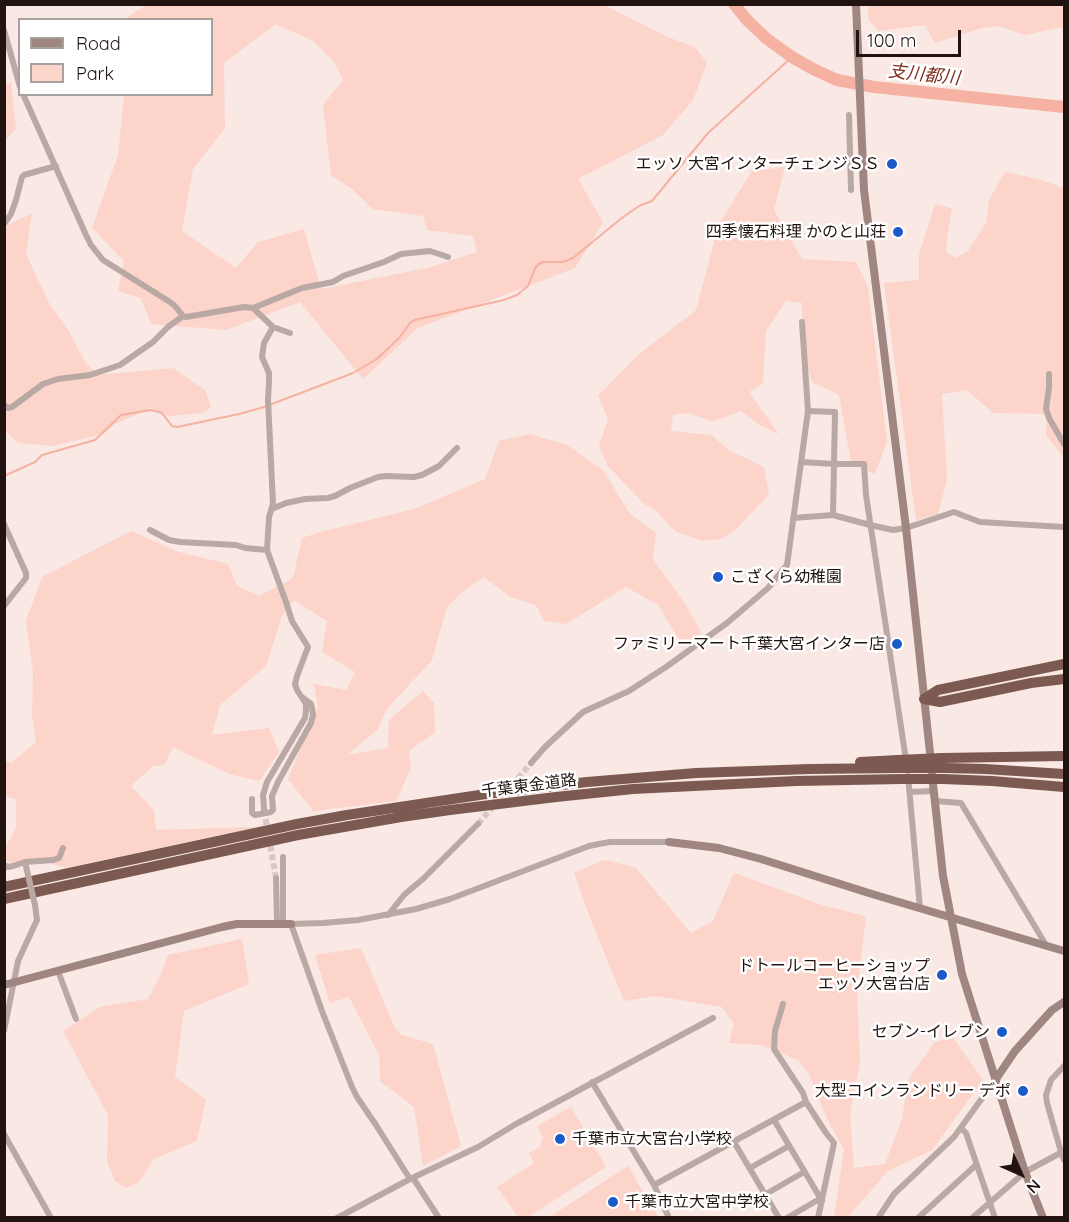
<!DOCTYPE html>
<meta charset="utf-8">
<style>
body{margin:0}
#map{position:relative;width:1069px;height:1222px;overflow:hidden;background:#f9e8e4;font-family:Quicksand,sans-serif}
canvas{display:block}
.frame{position:absolute;inset:0;border:6px solid #211310;pointer-events:none}
.legend{position:absolute;left:18px;top:18px;width:195px;height:78px;box-sizing:border-box;background:#fff;border:2px solid #a6a19f;margin:0;padding:8px 10px;list-style:none;font-size:18px;color:#211310}
.legend li{display:flex;align-items:center;gap:12px;height:30px}
.legend b{width:30px;border:2px solid #a6a19f}
.north{position:absolute;left:991px;top:1144px;width:60px;height:60px;-webkit-text-stroke:4px #fff;paint-order:stroke;rotate:135deg;font-size:16px;font-weight:700;line-height:24px;text-align:center;color:#211310}
.north::after{content:'';display:block;margin:auto;width:21px;height:27px;background:#211310;clip-path:polygon(50% 0,100% 100%,50% 72%,0 100%)}
.scale{position:absolute;left:856px;top:30px;width:105px;height:27px;box-sizing:border-box;border:3px solid #211310;border-top:0;padding-left:8px;font-size:18px;line-height:21px;white-space:nowrap;color:#211310;-webkit-text-stroke:4px #fff;paint-order:stroke}
</style>
<div id="map">
<canvas width="1069" height="1222"></canvas>
<div class="frame"></div>
<ul class="legend">
<li><b style="height:8px;background:#a08680"></b>Road</li>
<li><b style="height:16px;background:#fcd4ca"></b>Park</li>
</ul>
<div class="north">N</div>
<div class="scale">100 m</div>
</div>
<script>
const g = document.querySelector('canvas').getContext('2d');
g.lineJoin = 'round';
function paint(path, color) {
  g.fillStyle = color;
  g.fill(path, 'evenodd');
}
function toPath(rows) {
  const path = new Path2D();
  for (const r of rows) {
    path.moveTo(r[0], r[1]);
    for (let i = 2; i < r.length; i += 2) path.lineTo(r[i], r[i + 1]);
  }
  return path;
}
function trace(path, color, width, dash) {
  g.strokeStyle = color;
  g.lineWidth = width;
  g.lineCap = dash ? 'butt' : 'round';
  g.setLineDash(dash || []);
  g.stroke(path);
}
function label(font, color, halo, rows, align = 'center') {
  g.font = font + ' Quicksand,"Noto Sans JP",sans-serif';
  g.lineWidth = 5;
  g.setLineDash([]);
  g.textBaseline = 'middle';
  g.strokeStyle = halo;
  g.fillStyle = color;
  for (const [text, x, y, turn = 0] of rows) {
    g.save();
    g.translate(x, y);
    g.rotate((+turn || 0) * Math.PI / 180);
    g.textAlign = isNaN(turn) ? turn : align;
    if (halo) g.strokeText(text, 0, 0);
    g.fillText(text, 0, 0);
    g.restore();
  }
}
const green = toPath([
 [146,5,604,5,668,37,696,48,707,63,693,100,663,135,578,179,603,222,575,268,418,328,363,379,300,302,226,330,151,324,141,298,118,291,124,261,92,228,118,155,124,95,212,94,212,20,125,19],
 [276,24,313,41,334,62,343,80,323,105,331,175,352,189,373,209,423,216,427,230,473,236,477,252,427,268,321,289,304,229,258,242,236,268,182,231,193,169,225,128,224,63],
 [868,5,1064,5,1064,27,1024,35,999,26,982,28,935,43,925,25,878,31,868,19],
 [11,82,16,129,5,140,5,86],
 [785,167,774,210,802,259,856,262,868,287,887,441,875,474,851,462,839,395,812,382,804,354,802,303,786,301,766,331,763,383,749,392,779,434,759,425,741,411,712,422,689,413,673,415,671,431,711,435,729,450,764,467,769,495,736,529,721,539,702,541,675,531,656,511,643,503,608,466,599,446,608,419,598,396,638,355,696,310,719,224,752,171],
 [1005,172,1039,179,1064,188,1064,458,1046,435,1047,414,993,413,967,390,942,394,947,479,938,514,916,520,884,283,919,280,919,255,935,204,952,208,947,238,946,252,956,258,968,251,986,223,989,200],
 [32,213,26,254,50,305,69,331,84,360,97,375,173,368,205,390,211,407,203,413,168,416,152,408,115,424,103,434,53,446,18,443,5,431,4,229,10,224],
 [530,434,567,445,603,470,630,514,656,533,653,559,685,604,702,633,684,647,658,605,626,587,566,624,544,621,536,605,510,597,484,577,461,593,447,607,432,660,386,710,378,729,347,755,388,748,389,720,423,691,434,703,435,732,409,751,411,768,396,801,313,811,288,779,318,707,314,684,346,690,355,672,322,652,327,621,294,600,282,616,266,666,220,705,212,735,269,728,279,752,259,781,229,774,173,747,164,765,153,766,131,786,154,810,156,830,257,827,66,868,50,863,16,865,5,860,6,846,16,828,16,799,5,796,5,761,11,763,36,742,32,716,33,673,26,621,42,577,131,531,179,552,228,564,237,586,259,596,293,578,302,538,320,532,414,509,485,479,499,441],
 [604,860,635,867,691,933,713,921,734,873,822,905,866,916,857,991,860,1063,850,1113,854,1168,885,1164,902,1119,908,1080,934,1043,952,1036,983,1080,932,1150,888,1171,848,1217,834,1217,844,1149,827,1119,809,1074,798,1060,761,1045,729,1043,734,1024,722,1007,655,996,624,1001,592,923,574,873],
 [242,939,249,984,184,1011,175,1077,206,1100,197,1141,154,1159,139,1182,126,1188,115,1181,107,1161,108,1115,63,1031,100,1007,148,999,161,974,168,955],
 [361,948,395,1028,402,1035,433,1044,461,1146,423,1166,414,1107,380,1081,379,1055,349,997,330,1003,315,955],
 [571,1107,606,1167,528,1217,518,1217,497,1187,534,1163,529,1153,540,1147,543,1136,537,1126],
 [628,1166,658,1217,552,1217,551,1216]
]);
const stream = toPath([
 [4,476,35,462,42,455,95,440,121,415,151,410,162,413,172,426,177,427,239,414,264,407,353,373,377,359,400,337,410,323,415,320,504,300,517,295,528,286,535,268,539,264,543,262,563,262,573,258,623,217,639,206,652,201,708,133,792,57]
]);
const river = toPath([
 [734,4,747,20,767,39,792,57,813,69,837,80,874,87,1064,107]
]);
const streetTunnel = toPath([
 [506,792,531,763],
 [264,810,276,878],
 [478,824,495,804]
]);
const street = toPath([
 [4,30,20,87],
 [23,94,86,235,91,245,103,260,170,302,175,306,183,316,186,317,244,307,253,308,273,327,290,333],
 [849,115,851,190],
 [4,224,11,214,16,200,22,177,24,175,56,166],
 [253,308,302,288,333,282,343,276,384,262,401,254,430,251,448,257],
 [1049,374,1049,388,1046,409,1049,418,1064,444],
 [4,405,8,408,12,407,43,384,58,379,90,375,120,365,153,342,168,327,183,316],
 [808,411,835,412,833,515],
 [801,462,835,464,864,464,866,495,906,760],
 [272,509,286,503,305,499,328,498,335,496,350,488,378,477,386,476,414,477,422,475,439,466,457,448],
 [793,518,833,515,870,525,893,530,906,528,954,512,980,522,1064,527],
 [4,524,26,573,26,578,4,606],
 [150,530,169,540,180,542,236,545,245,548,267,550],
 [531,763,545,747,583,712,629,691,666,667,727,623,768,588,787,565,808,411,802,322],
 [908,776,920,908],
 [910,792,934,791],
 [252,799,252,813,255,815,271,812,273,810,272,796,278,782,311,723,313,715,312,708,311,704,303,698],
 [935,801,961,803,1046,945],
 [264,809,263,795,267,782,305,718,306,711,306,704,297,690,295,684,297,676,308,647,292,621,286,602,267,550,269,517,273,504,268,400,269,382,269,373,262,357,264,343,273,327],
 [4,865,8,867,13,866,25,862,53,860,59,858,63,848],
 [276,878,277,923],
 [388,915,404,895,424,878,478,824],
 [283,924,283,857],
 [58,971,76,1019],
 [783,1004,775,1031,774,1049,803,1093,806,1102,826,1133,834,1143,818,1218],
 [4,1031,18,961,37,920,35,905],
 [1064,1066,1051,1080,1046,1095,1047,1103,1061,1152,1064,1160],
 [592,1082,654,1185,669,1218],
 [774,1120,822,1201,816,1201,787,1218],
 [961,1128,966,1133,995,1218],
 [4,1134,51,1218],
 [734,1142,779,1218],
 [750,1168,789,1146],
 [413,1178,439,1218],
 [410,1179,376,1125,357,1097,352,1087,322,1011,291,924,323,923,358,920,416,909,450,899,589,846,599,844,610,842,669,842],
 [654,1185,806,1102],
 [766,1194,804,1172],
 [337,1218,410,1179,478,1147,516,1124,713,1018],
 [878,1218,894,1194,954,1137,996,1079],
 [918,1218,976,1165],
 [972,1218,1025,1172,1064,1151]
]);
const secondary = toPath([
 [856,4,864,190,906,528,931,762],
 [932,775,943,876,962,974,1025,1172,1043,1218],
 [669,842,719,848,761,859,872,894,1064,951],
 [4,985,222,927,237,924,291,924],
 [996,1079,1015,1051,1042,1021,1052,1010,1064,1002]
]);
const highway = toPath([
 [924,699,938,690,1064,664],
 [924,699,940,702,1031,683,1064,679],
 [942,758,1064,756],
 [860,762,898,760],
 [945,768,985,769,1064,774],
 [943,779,992,781,1064,787],
 [4,887,297,824,347,815,486,794,587,782,696,773,810,769,898,768],
 [4,899,298,835,401,817,450,810,556,797,633,789,796,781,902,779]
]);
const streetBridge = toPath([
 [25,862,35,905]
]);
const highwayBridge = toPath([
 [898,760,942,758],
 [898,768,945,768],
 [902,779,943,779]
]);
const markers = [
 [892,164,6,"#1b5bc7"],
 [898,232,6,"#1b5bc7"],
 [718,577,6,"#1b5bc7"],
 [897,644,6,"#1b5bc7"],
 [942,975,6,"#1b5bc7"],
 [1002,1032,6,"#1b5bc7"],
 [1023,1091,6,"#1b5bc7"],
 [560,1139,6,"#1b5bc7"],
 [613,1202,6,"#1b5bc7"]
];
const poiNames = [
 ["エッソ 大宮インターチェンジＳＳ",880,164],
 ["四季懐石料理 かのと山荘",886,232],
 ["こざくら幼稚園",730,577,"left"],
 ["ファミリーマート千葉大宮インター店",885,644],
 ["ドトールコーヒーショップ",930,966],
 ["エッソ大宮台店",930,984],
 ["セブン-イレブン",990,1032],
 ["大型コインランドリー デポ",1011,1091],
 ["千葉市立大宮台小学校",572,1139,"left"],
 ["千葉市立大宮中学校",625,1202,"left"]
];
const streetNames = [
 ["千葉東金道路",529,786,-7]
];
const waterNames = [
 ["支川都川",924,75,6]
];
paint(green, '#fcd4ca');
trace(stream, '#f5b1a1', 2);
trace(river, '#f5b1a1', 12);
trace(streetTunnel, '#d9c8c4', 6, [6, 3]);
trace(street, '#b9a8a3', 6);
trace(secondary, '#a08680', 8);
trace(highway, '#7c5a51', 10);
trace(streetBridge, '#b9a8a3', 6);
trace(highwayBridge, '#7c5a51', 10);
for (const [x, y, r, color] of markers) {
  const dot = new Path2D();
  dot.arc(x, y, r, 0, 2 * Math.PI);
  g.fillStyle = color;
  g.fill(dot);
  trace(dot, '#fff', 2);
}
label('16px', '#211310', '#fff', poiNames, 'right');
label('16px', '#211310', '#fff', streetNames);
label('italic 18px', '#7f301e', '#fff', waterNames);
</script>
